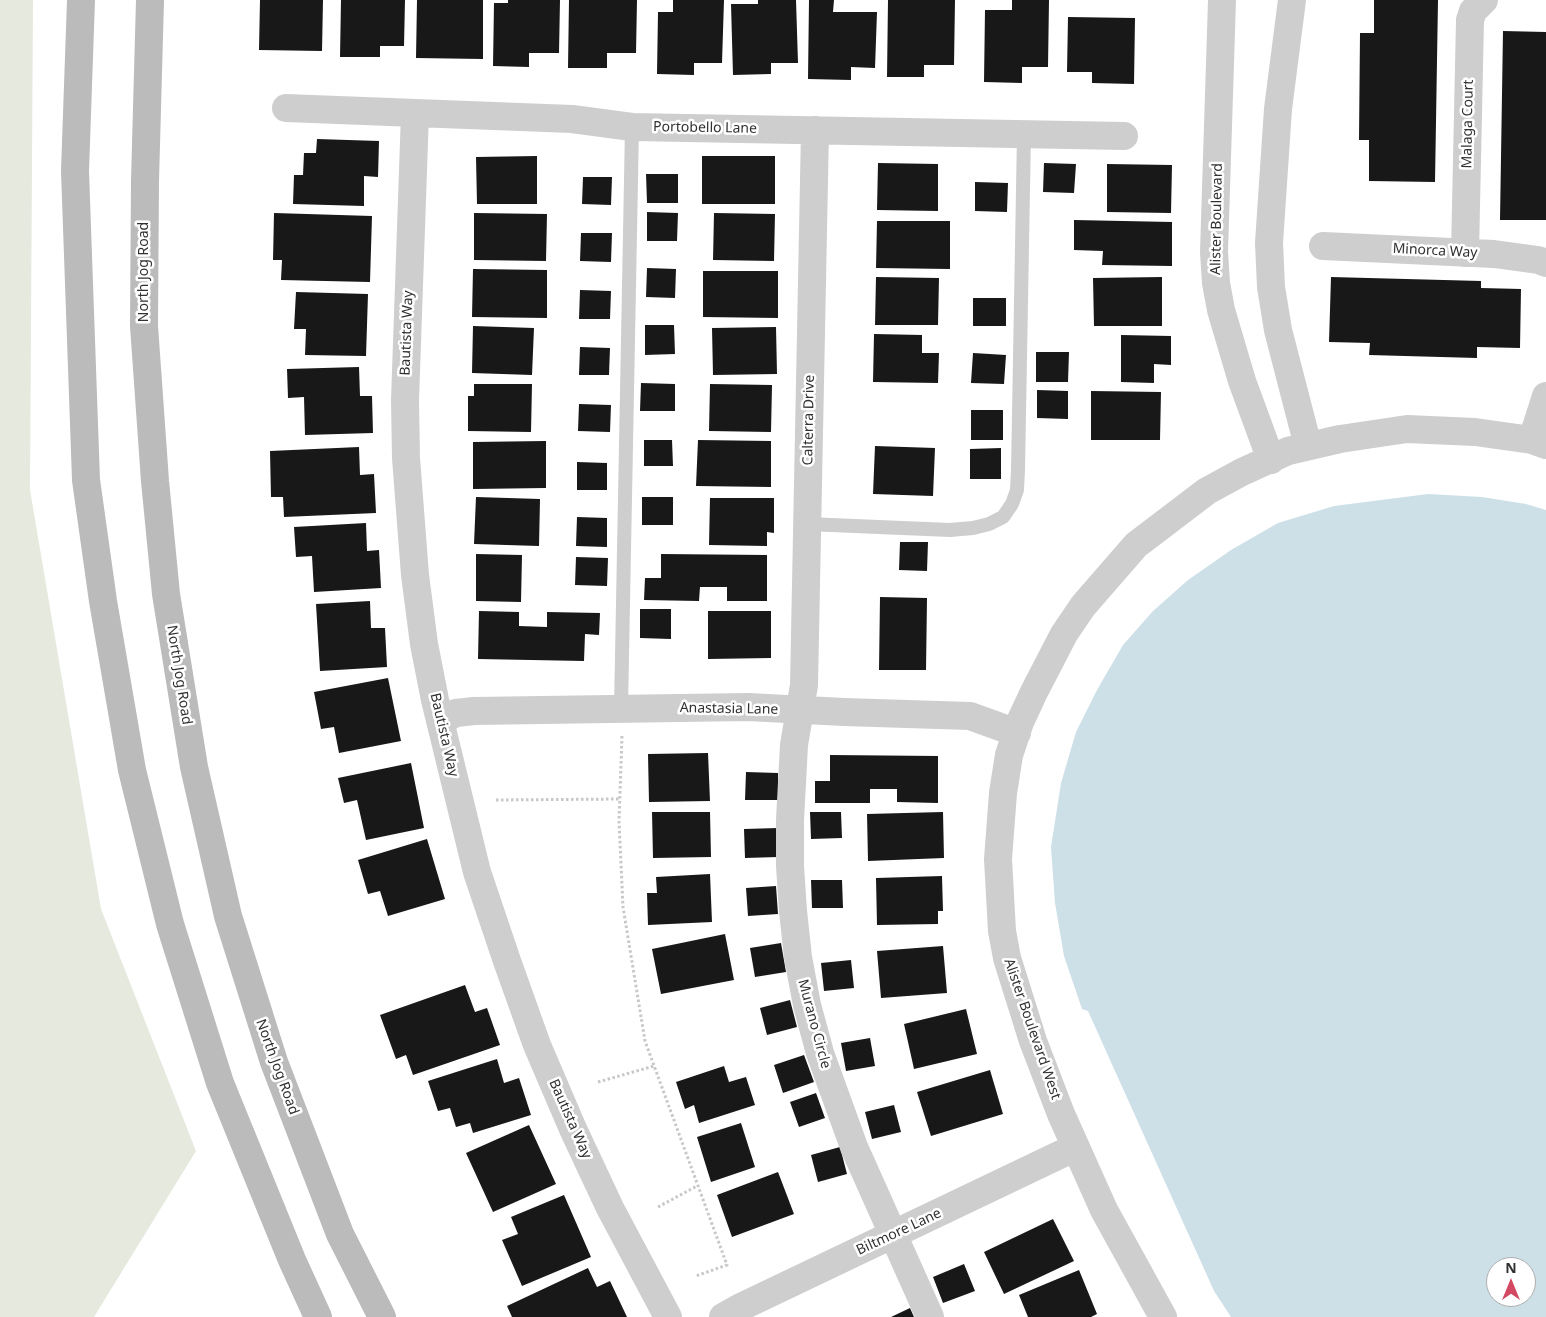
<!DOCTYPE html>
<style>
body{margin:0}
#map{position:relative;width:1546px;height:1317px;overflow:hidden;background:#fff;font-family:"Noto Sans",sans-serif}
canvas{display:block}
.north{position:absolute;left:1486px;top:1257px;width:50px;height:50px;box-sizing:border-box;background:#fff;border:1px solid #adadad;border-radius:50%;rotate:0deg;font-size:14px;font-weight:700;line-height:20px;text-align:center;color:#313131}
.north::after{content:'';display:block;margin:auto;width:18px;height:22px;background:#d34961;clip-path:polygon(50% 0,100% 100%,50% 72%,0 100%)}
</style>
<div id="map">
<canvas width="1546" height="1317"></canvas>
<div class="north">N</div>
</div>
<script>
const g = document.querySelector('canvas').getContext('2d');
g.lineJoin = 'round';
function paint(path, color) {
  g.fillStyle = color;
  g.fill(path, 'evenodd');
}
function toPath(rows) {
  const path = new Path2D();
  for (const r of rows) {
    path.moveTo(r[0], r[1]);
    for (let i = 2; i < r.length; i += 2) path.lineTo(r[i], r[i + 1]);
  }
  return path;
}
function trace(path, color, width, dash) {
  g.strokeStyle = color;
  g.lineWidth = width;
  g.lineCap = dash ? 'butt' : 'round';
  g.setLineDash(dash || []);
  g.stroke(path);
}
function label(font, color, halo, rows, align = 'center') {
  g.font = font + ' "Noto Sans",sans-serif';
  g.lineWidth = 5;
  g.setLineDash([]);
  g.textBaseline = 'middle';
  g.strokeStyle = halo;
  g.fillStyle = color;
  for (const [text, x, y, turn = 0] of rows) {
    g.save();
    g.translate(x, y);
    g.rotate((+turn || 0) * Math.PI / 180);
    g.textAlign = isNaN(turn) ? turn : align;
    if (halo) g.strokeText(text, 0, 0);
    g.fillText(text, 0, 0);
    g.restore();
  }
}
const green = toPath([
 [0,0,33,0,30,490,101,909,196,1151,94,1317,0,1317]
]);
const water = toPath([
 [1428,494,1482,497,1526,504,1546,510,1546,1317,1231,1317,1214,1291,1088,1011,1082,1009,1064,956,1055,903,1051,847,1061,783,1076,732,1097,690,1123,645,1153,611,1188,580,1231,550,1278,523,1334,506],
 [1496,1267,1526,1267,1526,1297,1496,1297]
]);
const building = toPath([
 [260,0,323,0,322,51,259,50],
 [341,0,405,0,404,46,380,46,380,57,340,57],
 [417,0,483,0,483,59,416,58],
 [508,0,560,0,559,53,529,53,529,67,493,66,494,3,508,3],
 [569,0,637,0,636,53,607,53,607,68,568,68],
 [673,0,724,0,722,63,694,63,694,75,657,74,658,12,673,12],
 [758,0,796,0,798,63,771,63,771,74,733,75,731,4,758,4],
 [809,0,834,0,833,12,877,12,875,68,851,67,851,80,808,79],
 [888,0,955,0,954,65,924,65,924,77,887,77],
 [1012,0,1049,0,1048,67,1022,67,1022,83,984,82,985,10,1012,10],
 [1374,0,1438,0,1435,182,1369,181,1369,140,1359,140,1360,33,1374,33],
 [1068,17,1135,18,1134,84,1092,83,1092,72,1067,72],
 [1503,31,1546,32,1546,220,1500,220],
 [317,139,379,141,378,177,364,176,364,206,293,204,294,175,303,175,304,153,316,153],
 [537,156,537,204,477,204,476,157],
 [702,156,775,156,775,204,702,204],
 [878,163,938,164,938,211,877,210],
 [1044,163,1076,164,1074,193,1043,192],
 [1107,164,1172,165,1171,213,1107,212],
 [646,174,678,174,678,203,647,203],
 [583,177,612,177,611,205,582,204],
 [975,182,1008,183,1007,212,975,211],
 [647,212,678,213,677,241,647,241],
 [274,213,372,216,370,282,281,280,282,260,273,260],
 [474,213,547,214,546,261,474,260],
 [714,213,775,214,774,261,713,260],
 [1074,220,1172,222,1172,266,1102,265,1103,251,1074,250],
 [877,221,950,221,950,269,876,268],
 [581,233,612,233,611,262,580,261],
 [647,268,676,269,675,298,646,297],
 [473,269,547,270,547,318,472,317],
 [703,271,778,271,778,318,703,317],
 [876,277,939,278,938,325,875,325],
 [1162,277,1162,326,1094,326,1093,278],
 [1331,277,1481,281,1481,288,1521,289,1520,348,1477,347,1477,358,1369,355,1370,343,1329,342],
 [580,290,611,291,610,319,579,319],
 [296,292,368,294,366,356,305,355,306,329,294,329],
 [973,298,1006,298,1006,326,973,326],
 [645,325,674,325,675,354,645,355],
 [473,326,534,328,532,375,472,373],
 [776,327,777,374,713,375,712,328],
 [874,334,922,335,922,353,939,353,938,383,873,382],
 [1121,335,1171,336,1171,365,1154,364,1154,383,1121,382],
 [580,347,610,348,609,375,579,375],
 [1036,352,1069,352,1068,382,1036,382],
 [973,353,1006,355,1004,384,971,383],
 [359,367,360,396,372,396,373,433,305,435,304,397,288,398,287,369],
 [641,383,675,384,675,411,640,411],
 [474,384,532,384,531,432,468,431,468,396,474,396],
 [710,384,772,385,771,432,709,431],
 [1037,390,1068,391,1068,419,1037,418],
 [1091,391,1161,392,1160,440,1091,440],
 [579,404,611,405,610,432,578,431],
 [971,410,1003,410,1003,440,971,440],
 [644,440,672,440,673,466,644,466],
 [698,440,771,441,771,487,696,486],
 [546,441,546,488,473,489,473,442],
 [875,446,935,448,933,496,873,494],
 [359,447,360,475,374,474,376,513,284,517,283,497,271,497,270,451],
 [1001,448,1001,479,970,479,970,449],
 [577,462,607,463,607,490,577,490],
 [476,497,540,499,539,546,474,544],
 [642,497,673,497,673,525,642,525],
 [710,498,774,498,774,533,767,532,767,546,709,545],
 [577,517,607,518,607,547,576,546],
 [366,523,367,551,379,550,381,588,314,592,312,556,296,557,294,527],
 [900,542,928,542,927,571,899,570],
 [476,554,522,555,521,602,476,601],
 [661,554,767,555,767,601,727,601,727,587,700,587,699,601,644,600,645,578,661,578],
 [576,557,608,558,607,586,575,585],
 [880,597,927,598,926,670,879,670],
 [370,601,371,628,385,628,387,667,320,671,316,604],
 [640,609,671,609,671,639,640,638],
 [479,611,519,612,519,626,547,627,547,612,600,613,599,635,585,634,584,661,478,659],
 [708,611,771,611,771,658,708,659],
 [388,678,401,741,339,753,334,727,321,729,314,692],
 [708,753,710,801,649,802,648,754],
 [830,755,938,756,938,803,897,802,897,789,870,789,870,803,815,803,815,781,830,781],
 [411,763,424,828,366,840,357,800,344,803,338,778],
 [746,772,778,773,778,800,745,800],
 [652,812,710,812,711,857,653,858],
 [810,812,841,812,842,838,811,839],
 [943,812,944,858,868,861,867,814],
 [778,828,778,857,745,858,744,829],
 [427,839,445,899,388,916,380,891,368,894,358,860],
 [710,874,712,922,648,925,647,893,657,893,656,877],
 [942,876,943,911,938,911,938,924,877,925,876,878],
 [811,880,842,880,843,908,812,908],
 [776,886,778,914,748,916,746,888],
 [725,934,734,980,661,994,652,949],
 [781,943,786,972,755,977,750,948],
 [943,946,947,993,881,998,877,951],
 [851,960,854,988,824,991,821,963],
 [465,985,475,1012,487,1008,500,1045,413,1075,406,1055,396,1059,380,1015],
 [790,1000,797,1027,767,1035,760,1008],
 [966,1009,977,1054,914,1069,904,1024],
 [870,1038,875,1066,846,1071,841,1043],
 [804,1055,814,1082,783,1093,774,1065],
 [497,1059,504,1083,519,1078,531,1115,473,1133,470,1123,456,1127,450,1108,438,1111,428,1081],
 [724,1066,729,1082,746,1077,755,1105,699,1123,694,1105,685,1109,676,1082],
 [990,1070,1003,1114,931,1136,917,1092],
 [816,1093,825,1118,799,1127,790,1102],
 [894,1105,901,1132,872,1139,865,1112],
 [741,1123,755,1167,711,1182,697,1137],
 [529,1125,556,1184,493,1212,466,1153],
 [840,1147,847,1174,818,1182,811,1155],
 [778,1172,794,1214,732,1237,717,1195],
 [564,1195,591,1257,522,1286,502,1240,518,1234,511,1217],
 [1053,1219,1074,1261,1004,1294,984,1252],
 [964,1264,975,1291,943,1303,933,1277],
 [588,1268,597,1287,610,1281,627,1317,512,1317,507,1306],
 [1079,1270,1097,1314,1091,1317,1028,1317,1019,1295],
 [910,1308,914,1317,891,1317]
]);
const path = toPath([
 [622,736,619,821,623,907,645,1041,727,1265,696,1276],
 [496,800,619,799],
 [598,1082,654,1066],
 [658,1207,697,1186]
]);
const lane = toPath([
 [807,524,950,530,973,528,989,524,1003,517,1012,504,1017,490,1018,470,1024,134],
 [621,709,632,127]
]);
const street = toPath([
 [1222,0,1214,252,1216,283,1221,310,1242,381,1271,460],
 [1292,0,1278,109,1269,243,1271,287,1278,330,1308,446],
 [286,108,572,119,632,127,1124,136],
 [415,113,405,400,406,458,415,575,424,644,435,700,477,872,507,961,537,1045,573,1129,610,1208,668,1317],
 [815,130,804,685,794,745,790,820,790,866,793,911,798,957,807,1005,820,1053,854,1147,930,1317],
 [1323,246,1494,254,1538,260,1546,263],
 [1465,253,1470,20,1473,11,1484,0],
 [1532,440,1546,396],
 [440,721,456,713,474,711,748,707,844,712,970,716,1017,733],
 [723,1317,739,1308,1076,1147],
 [1163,1317,1104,1210,1061,1114,1033,1041,1007,958,1002,931,998,859,1003,793,1009,755,1020,722,1034,692,1064,634,1083,606,1136,545,1207,491,1242,472,1288,451,1340,439,1407,429,1475,432,1532,440,1546,445]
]);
const secondary = toPath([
 [81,0,75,171,86,480,103,601,132,770,170,924,220,1083,292,1260,318,1317],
 [150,0,145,181,144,326,155,481,166,594,194,767,228,916,274,1062,340,1234,382,1317]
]);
const streetNames = [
 ["Malaga Court",1468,124,-89],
 ["Portobello Lane",705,128,1],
 ["Alister Boulevard",1217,219,-89],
 ["Minorca Way",1435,251,3],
 ["North Jog Road",144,272,-90],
 ["Bautista Way",407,333,-88],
 ["Calterra Drive",809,420,-89],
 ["North Jog Road",179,675,81],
 ["Anastasia Lane",729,709,1],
 ["Bautista Way",444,735,77],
 ["Murano Circle",814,1024,75],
 ["Alister Boulevard West",1032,1029,71],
 ["North Jog Road",277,1067,70],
 ["Bautista Way",570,1119,66],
 ["Biltmore Lane",899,1232,-25]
];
paint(green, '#e5e9de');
paint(water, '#cde0e8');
paint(building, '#181818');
trace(path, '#c8c8c8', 3, [2.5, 2.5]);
trace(lane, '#cecece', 14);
trace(street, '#cecece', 28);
trace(secondary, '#bbb', 28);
label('14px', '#313131', '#fff', streetNames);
</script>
